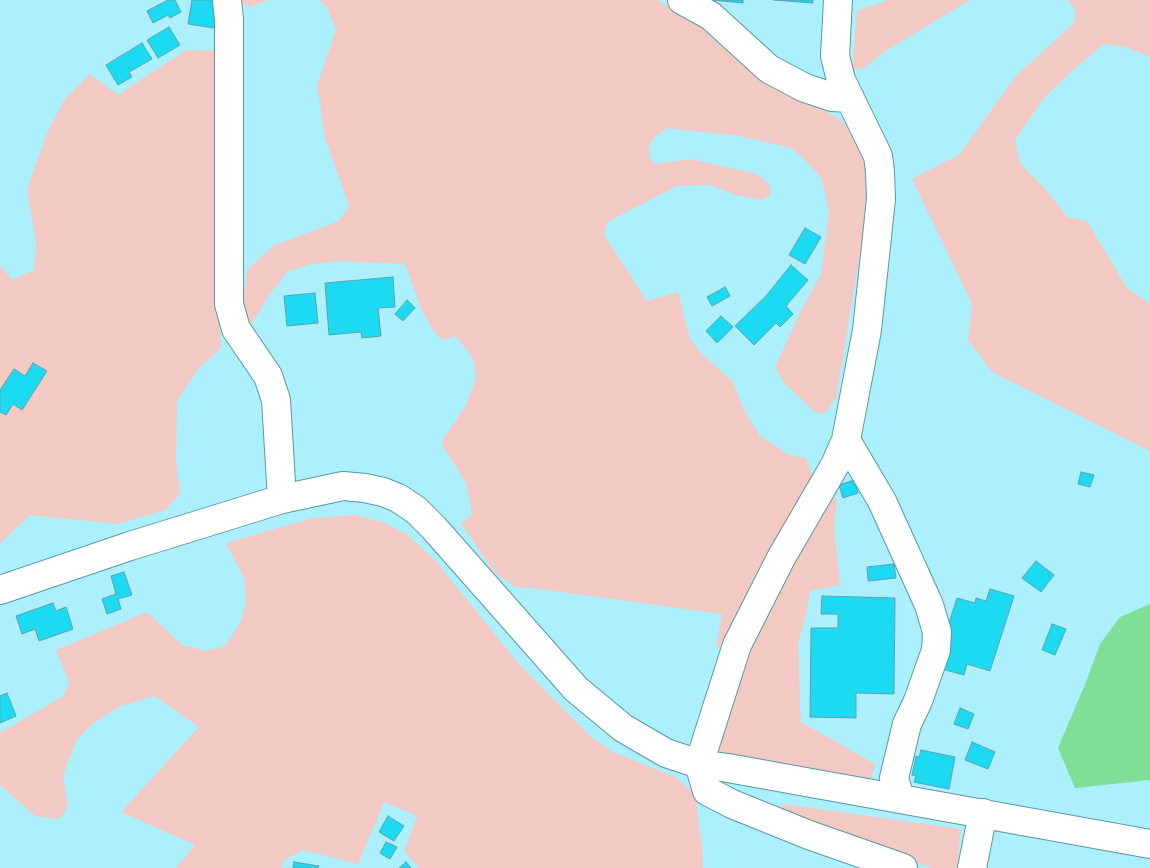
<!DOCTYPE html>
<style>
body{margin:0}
canvas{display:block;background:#acf0fd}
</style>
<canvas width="1150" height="868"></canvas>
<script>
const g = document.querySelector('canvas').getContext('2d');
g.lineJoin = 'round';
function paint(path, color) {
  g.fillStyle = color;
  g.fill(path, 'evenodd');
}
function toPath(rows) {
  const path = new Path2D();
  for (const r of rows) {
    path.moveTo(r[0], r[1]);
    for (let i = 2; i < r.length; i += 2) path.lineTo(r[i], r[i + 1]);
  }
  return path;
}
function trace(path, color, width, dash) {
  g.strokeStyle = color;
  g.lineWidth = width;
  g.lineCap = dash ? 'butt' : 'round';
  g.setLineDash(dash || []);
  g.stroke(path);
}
const green = toPath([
 [238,0,269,0,248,7],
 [318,0,657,0,709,31,762,79,835,116,851,130,861,147,868,175,866,217,836,398,824,414,815,412,785,384,775,367,801,311,821,274,829,213,822,179,806,161,791,148,740,136,667,128,652,139,649,147,650,159,656,164,690,159,757,174,770,185,771,194,761,200,735,195,711,185,677,186,607,222,604,235,647,301,678,292,690,339,702,354,733,382,744,410,760,436,789,455,806,458,812,475,837,500,834,528,840,585,810,591,806,614,798,643,801,722,875,764,869,786,723,757,714,741,745,653,716,647,722,614,539,589,515,587,494,572,461,524,472,514,466,483,441,443,466,405,476,378,473,359,456,336,443,340,435,333,421,309,405,264,339,261,312,264,288,271,269,295,251,325,241,317,237,301,246,286,247,270,273,246,339,221,349,206,325,138,317,85,336,30,326,6],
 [888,0,970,0,887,50,863,69,852,68,857,11],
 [1068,0,1150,0,1150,57,1125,47,1104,44,1073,70,1044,98,1015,140,1019,162,1048,192,1067,217,1087,221,1127,288,1150,304,1150,451,992,372,968,340,972,304,912,179,960,154,1014,78,1075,22,1075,9],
 [187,50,222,51,217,274,221,348,199,368,177,401,176,460,180,494,165,510,118,524,30,515,0,544,0,265,12,280,34,270,36,243,27,189,47,133,64,100,90,74,118,95,143,78],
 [356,515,384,523,405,533,435,560,518,663,591,737,613,752,675,777,695,794,702,847,703,868,419,868,404,851,417,816,384,802,358,864,302,850,281,863,283,868,176,868,195,845,121,812,199,727,155,696,120,706,92,724,76,741,63,776,68,807,60,819,35,816,0,785,0,733,63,696,69,683,56,650,147,612,182,645,206,651,225,646,241,621,246,602,244,578,226,543,313,518],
 [783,804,961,829,957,868,934,868,852,843,782,816]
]);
const water = toPath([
 [1150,604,1150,780,1075,788,1058,748,1086,682,1100,644,1120,617]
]);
const building = toPath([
 [168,0,175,0,181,12,170,18,168,15,153,23,147,11,168,0],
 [192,0,214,0,219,3,214,28,188,24,192,0],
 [712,0,743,0,743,3,712,0],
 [774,0,813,0,813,3,774,0],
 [169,27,180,45,158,58,147,40,169,27],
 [142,43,152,59,129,72,132,77,118,85,106,65,142,43],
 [805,228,821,237,805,264,789,255,805,228],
 [791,265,808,280,786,306,793,314,780,327,776,323,754,345,735,326,766,296,791,265],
 [393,277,395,307,378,308,381,336,362,338,361,332,329,335,325,283,393,277],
 [725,287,730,296,712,306,707,297,725,287],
 [315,293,318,323,287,326,284,296,315,293],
 [407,300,415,308,403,321,395,314,407,300],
 [721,316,733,327,717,343,706,331,721,316],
 [33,363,47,371,22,410,13,404,6,415,0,412,0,390,14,369,25,376,33,363],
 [1081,472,1094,475,1090,487,1078,484,1081,472],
 [854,480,858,493,843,498,839,485,854,480],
 [1036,561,1054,575,1041,592,1022,578,1036,561],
 [894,564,896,578,868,581,867,567,894,564],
 [124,572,132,595,118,599,121,609,107,614,102,599,116,594,111,576,124,572],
 [990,589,1014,596,990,671,967,664,964,675,935,667,957,598,975,603,976,598,986,601,990,589],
 [822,596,895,598,894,694,856,693,856,718,810,717,811,628,838,628,838,614,821,614,822,596],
 [53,603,56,611,66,607,73,629,39,641,35,629,22,634,16,616,53,603],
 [1052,624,1066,629,1055,655,1042,650,1052,624],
 [7,693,16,716,0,723,0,696,7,693],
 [960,708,974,714,968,729,954,724,960,708],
 [972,742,995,752,988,769,965,760,972,742],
 [921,750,955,757,949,789,914,782,916,776,912,775,916,756,919,757,921,750],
 [388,816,404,826,394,841,379,832,388,816],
 [386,842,397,847,390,859,380,853,386,842],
 [294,862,319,866,318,868,293,868,294,862],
 [406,862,411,868,399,868,406,862]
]);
const minor = toPath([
 [227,0,229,19,229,304,236,329,268,376,276,400,282,499],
 [682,0,711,16,769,69,805,88,832,97,850,98],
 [838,0,835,56,841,80,878,156,880,171,881,199,867,330,846,440,835,465,781,558,737,645,699,764,707,791,732,804,809,835,903,868],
 [846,440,882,501,929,605,937,632,936,650,918,701,907,724,894,778,900,798],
 [0,590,130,546,282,499,343,486,365,488,383,492,398,498,416,510,434,528,576,689,623,728,666,753,699,764,728,768,1150,844],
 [972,868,983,813]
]);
paint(green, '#f3cac3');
paint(water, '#7fdf96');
paint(building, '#1ddaf3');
trace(building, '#5ea1ac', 1);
trace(minor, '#5799a5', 30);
trace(minor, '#fff', 28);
</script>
